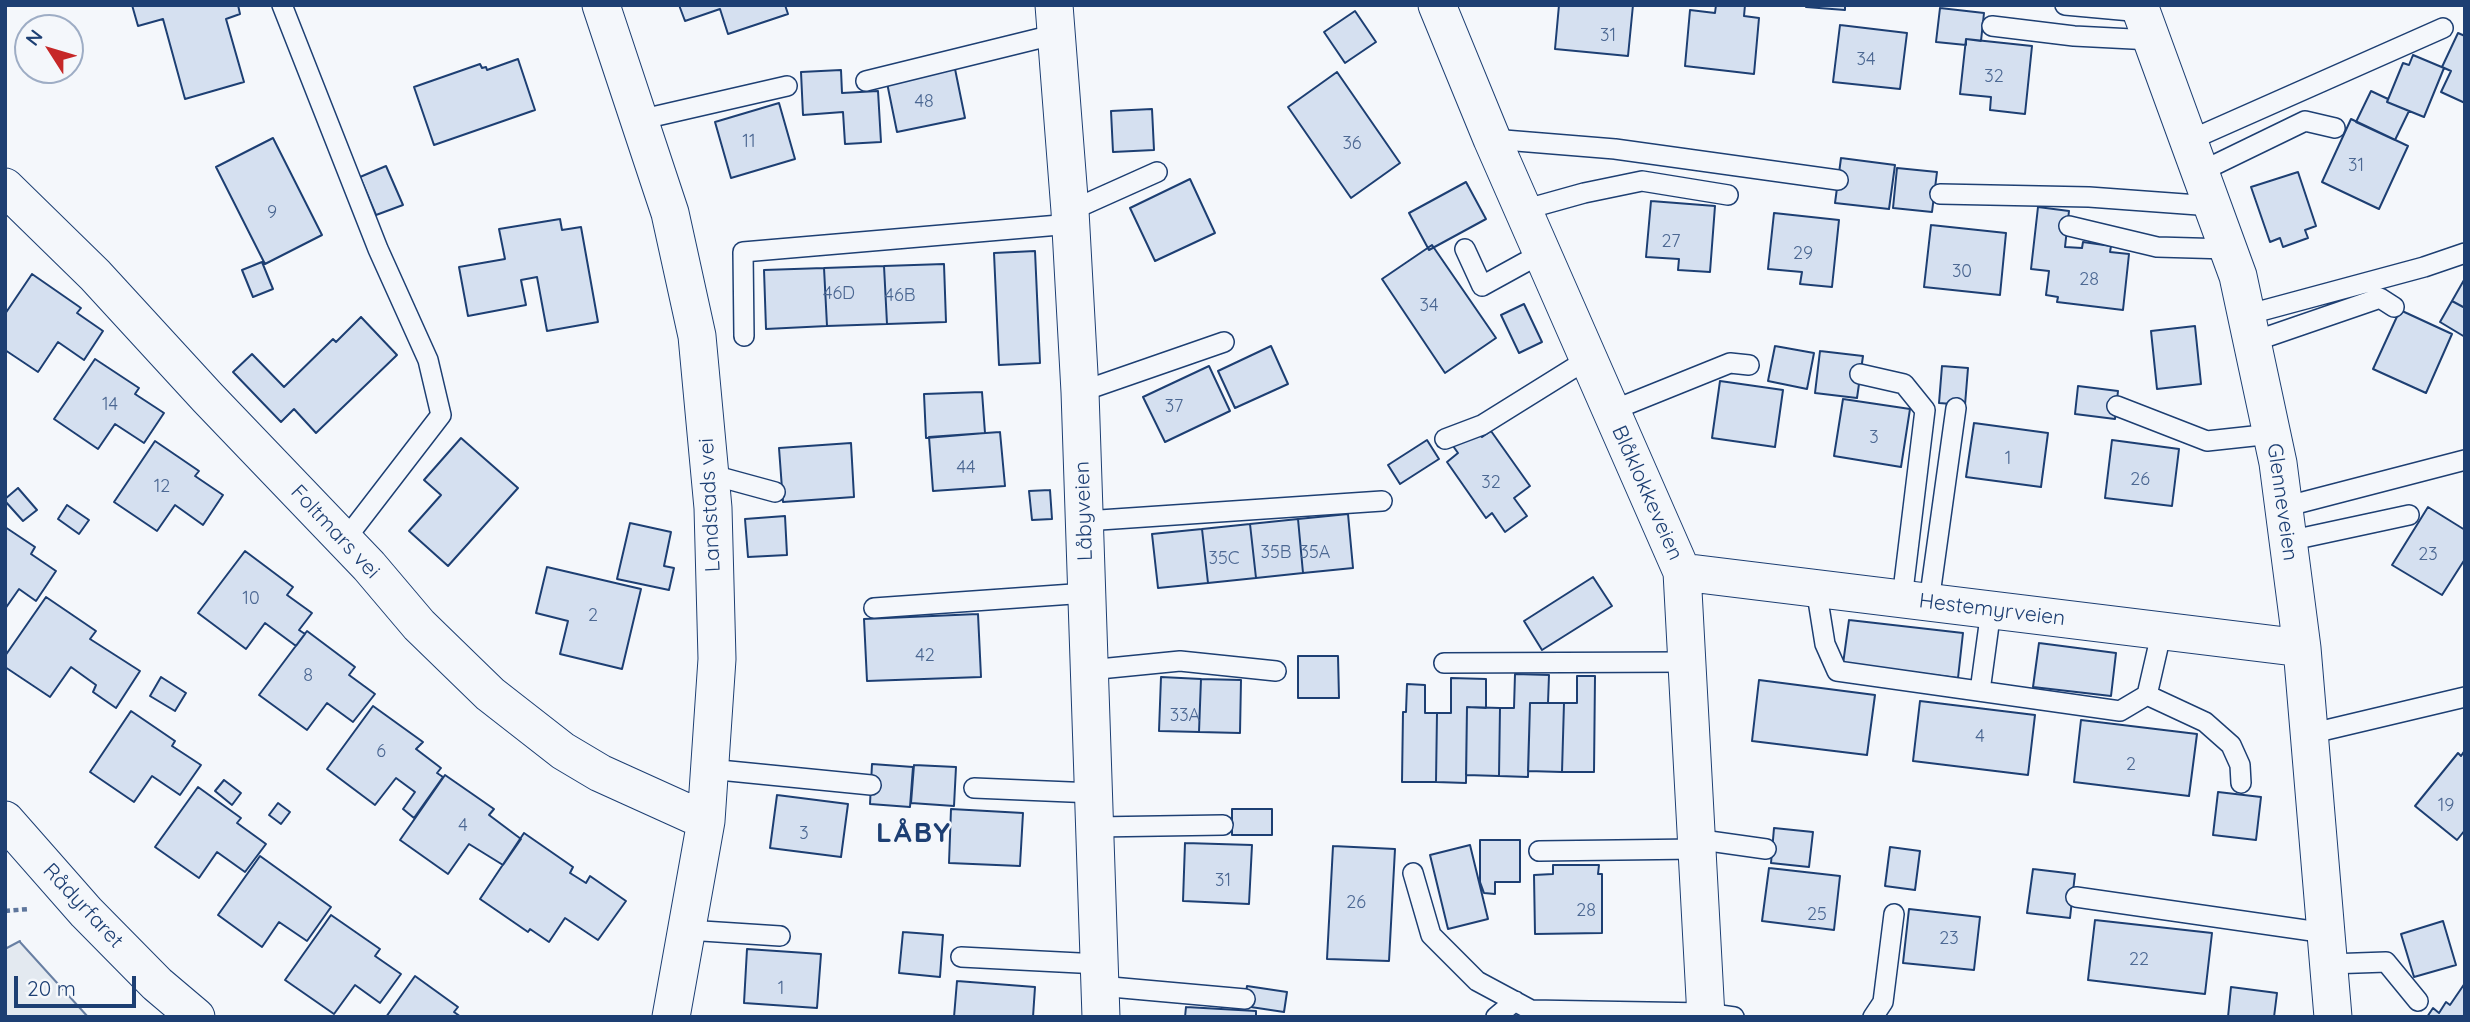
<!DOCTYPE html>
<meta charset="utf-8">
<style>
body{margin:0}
#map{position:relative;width:2470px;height:1022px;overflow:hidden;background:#f4f7fb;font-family:Quicksand,sans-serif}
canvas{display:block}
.frame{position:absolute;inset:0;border:7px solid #1d3f73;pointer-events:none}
.north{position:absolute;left:14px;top:14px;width:70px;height:70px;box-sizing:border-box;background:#f4f7fb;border:2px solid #9eadc5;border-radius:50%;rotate:307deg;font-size:19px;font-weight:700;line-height:28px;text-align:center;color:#1d3f73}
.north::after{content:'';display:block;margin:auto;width:24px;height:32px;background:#c62828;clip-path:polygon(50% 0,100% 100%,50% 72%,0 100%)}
.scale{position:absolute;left:14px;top:976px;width:122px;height:32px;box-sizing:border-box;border:4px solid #1d3f73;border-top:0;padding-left:9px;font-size:21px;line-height:24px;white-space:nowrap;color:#1d3f73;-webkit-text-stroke:5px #f4f7fb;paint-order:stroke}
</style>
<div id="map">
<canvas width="2470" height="1022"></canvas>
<div class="frame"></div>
<div class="north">N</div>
<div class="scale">20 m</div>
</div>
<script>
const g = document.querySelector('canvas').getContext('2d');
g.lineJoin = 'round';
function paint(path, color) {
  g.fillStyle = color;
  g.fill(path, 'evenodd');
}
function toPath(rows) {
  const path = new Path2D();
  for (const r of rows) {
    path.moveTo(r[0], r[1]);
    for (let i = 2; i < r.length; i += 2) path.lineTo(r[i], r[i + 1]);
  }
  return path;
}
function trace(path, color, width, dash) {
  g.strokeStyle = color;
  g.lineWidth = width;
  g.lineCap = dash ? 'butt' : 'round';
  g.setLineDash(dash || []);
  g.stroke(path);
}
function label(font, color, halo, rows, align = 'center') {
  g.font = font + ' Quicksand,sans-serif';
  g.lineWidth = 5;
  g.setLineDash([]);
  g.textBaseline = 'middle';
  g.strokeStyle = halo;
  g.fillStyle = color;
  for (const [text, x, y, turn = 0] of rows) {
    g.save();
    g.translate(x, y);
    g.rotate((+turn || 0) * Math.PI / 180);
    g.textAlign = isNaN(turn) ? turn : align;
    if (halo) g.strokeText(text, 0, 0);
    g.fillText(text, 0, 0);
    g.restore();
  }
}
const green = toPath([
 [20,941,20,942,88,1017,5,1017,5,949,20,941]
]);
const building = toPath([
 [132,5,238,5,240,14,226,19,244,82,185,99,163,19,138,26,132,5],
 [679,5,785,5,788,14,728,34,720,9,685,21,679,5],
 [1559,5,1633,5,1628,56,1555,49,1559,5],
 [1716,5,1745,5,1744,16,1759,18,1754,74,1685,66,1690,10,1715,13,1716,5],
 [1806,5,1845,5,1845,10,1806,7,1806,5],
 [1940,8,1984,13,1981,41,1966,39,1966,45,1936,42,1940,8],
 [1355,11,1376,42,1345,63,1324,32,1355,11],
 [1840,25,1907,33,1900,89,1833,82,1840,25],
 [2458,33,2465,36,2465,103,2441,92,2451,71,2442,67,2458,33],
 [1966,39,2032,46,2025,114,1990,110,1991,97,1960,94,1966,39],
 [2413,55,2444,68,2424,117,2387,102,2403,63,2409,65,2413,55],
 [518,59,535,110,434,145,414,87,480,64,482,68,486,67,487,70,518,59],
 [954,64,965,118,897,132,886,78,954,64],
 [841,70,842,93,878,91,881,142,845,144,843,112,803,115,801,72,841,70],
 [1337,72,1400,163,1351,198,1288,107,1337,72],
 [2371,91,2388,99,2387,102,2409,111,2395,140,2356,122,2371,91],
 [779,103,795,159,731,178,715,122,779,103],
 [1152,109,1154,150,1113,152,1111,111,1152,109],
 [2351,119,2408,146,2379,209,2322,182,2351,119],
 [273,138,322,235,265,264,216,167,273,138],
 [1841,158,1895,165,1889,209,1835,203,1841,158],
 [386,166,403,205,376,215,360,177,386,166],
 [1897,168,1937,172,1932,212,1893,208,1897,168],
 [2298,172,2316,226,2305,230,2308,238,2283,247,2280,238,2270,242,2251,187,2298,172],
 [1190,179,1215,233,1155,261,1130,208,1190,179],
 [1466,182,1486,219,1429,250,1409,213,1466,182],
 [1651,201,1715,206,1710,272,1678,270,1679,259,1646,257,1651,201],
 [2038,207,2069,211,2065,247,2082,248,2083,242,2111,246,2110,252,2129,254,2123,310,2057,302,2058,297,2046,295,2049,271,2031,269,2038,207],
 [1774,213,1839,220,1832,287,1800,284,1802,272,1768,269,1774,213],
 [560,219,562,230,581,227,598,322,547,331,537,277,521,280,526,305,468,316,459,267,505,259,499,229,560,219],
 [1931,225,2006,233,2000,295,1924,287,1931,225],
 [1432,245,1496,338,1445,373,1382,279,1432,245],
 [1035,251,1040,363,999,365,994,253,1035,251],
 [262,262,273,289,253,297,242,270,262,262],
 [944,264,946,322,887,324,884,266,944,264],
 [884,266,887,324,827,326,824,268,884,266],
 [824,268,827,326,766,329,764,270,824,268],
 [32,274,81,308,77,313,103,331,84,360,58,342,38,372,5,350,5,314,32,274],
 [2464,280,2465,280,2465,308,2452,301,2464,280],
 [2452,301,2465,308,2465,337,2440,322,2452,301],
 [1524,304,1542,342,1519,353,1501,315,1524,304],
 [2400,310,2452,334,2426,393,2373,369,2400,310],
 [361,317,397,355,316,433,294,409,281,422,233,372,252,354,284,387,333,339,336,342,361,317],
 [2195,326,2201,384,2157,389,2151,331,2195,326],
 [1271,346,1288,384,1235,408,1218,371,1271,346],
 [1775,346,1814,353,1807,389,1768,381,1775,346],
 [1820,351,1863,356,1857,398,1815,393,1820,351],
 [95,359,139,388,135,394,164,413,144,443,115,424,98,449,54,419,95,359],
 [1209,366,1230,411,1165,442,1143,397,1209,366],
 [1942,366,1968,368,1965,405,1939,403,1942,366],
 [1720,381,1783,390,1775,447,1712,438,1720,381],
 [2078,386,2118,391,2115,419,2075,414,2078,386],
 [982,392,985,433,926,438,924,394,982,392],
 [1843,399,1910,409,1901,467,1834,456,1843,399],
 [1974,423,2048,433,2041,487,1966,477,1974,423],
 [1476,430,1482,437,1491,431,1530,486,1514,498,1527,516,1505,532,1492,513,1486,518,1447,462,1458,453,1453,446,1476,430],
 [1000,432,1005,486,933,491,929,437,1000,432],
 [461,438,518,488,448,566,409,531,441,495,424,480,461,438],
 [1427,440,1439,459,1400,484,1388,465,1427,440],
 [2112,440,2179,449,2172,506,2105,498,2112,440],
 [155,441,199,471,195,476,223,495,203,525,175,505,157,531,114,502,155,441],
 [851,443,854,497,783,502,779,448,851,443],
 [18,488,37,510,23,521,5,501,5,499,18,488],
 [1050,490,1052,519,1032,520,1029,491,1050,490],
 [67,505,89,520,79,534,58,519,67,505],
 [2428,507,2465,530,2465,559,2442,595,2392,565,2428,507],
 [1348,514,1353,568,1303,573,1298,519,1348,514],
 [785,516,787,555,748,557,745,519,785,516],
 [1298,519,1303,573,1256,578,1250,524,1298,519],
 [630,523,671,532,664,566,674,568,669,590,617,579,630,523],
 [1250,524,1256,578,1208,583,1202,529,1250,524],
 [5,527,35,547,31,554,56,571,36,601,19,589,5,609,5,527],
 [1202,529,1208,583,1158,588,1152,534,1202,529],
 [245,551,293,587,287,595,312,613,299,630,305,634,296,646,265,623,246,649,198,613,245,551],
 [547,567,641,589,622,669,560,654,568,621,536,613,547,567],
 [1593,577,1612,606,1542,650,1524,621,1593,577],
 [46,597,96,631,90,639,140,671,116,708,93,692,96,685,71,667,50,697,5,667,5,656,46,597],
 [978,614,981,677,867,681,864,619,978,614],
 [1849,620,1963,633,1958,678,1843,664,1849,620],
 [307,631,355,667,349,675,375,694,353,722,327,703,307,730,259,695,307,631],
 [2039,643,2116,653,2111,696,2033,687,2039,643],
 [1298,656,1338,656,1339,698,1298,698,1298,656],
 [1515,674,1549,675,1548,703,1530,703,1528,777,1499,776,1500,708,1514,708,1515,674],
 [1577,676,1595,676,1594,772,1562,772,1564,703,1577,703,1577,676],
 [161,677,186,693,175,711,150,696,161,677],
 [1161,677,1201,679,1199,732,1159,731,1161,677],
 [1451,678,1486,679,1486,708,1467,707,1466,783,1436,782,1437,713,1451,713,1451,678],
 [1201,679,1241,680,1240,733,1199,732,1201,679],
 [1759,680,1875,695,1867,755,1752,741,1759,680],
 [1407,684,1425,685,1425,713,1437,713,1436,782,1402,782,1403,712,1406,712,1407,684],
 [1920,701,2035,715,2028,775,1913,761,1920,701],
 [1530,703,1564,703,1562,772,1528,771,1530,703],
 [373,706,423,742,416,749,441,768,437,773,443,777,414,818,403,809,415,792,396,778,375,805,327,769,373,706],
 [1467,707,1500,708,1499,776,1466,775,1467,707],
 [131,711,175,741,172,746,201,765,180,795,152,776,134,802,90,772,131,711],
 [2081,720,2197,734,2189,796,2074,782,2081,720],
 [2465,750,2465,830,2457,840,2415,806,2458,753,2461,756,2465,750],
 [872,764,913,767,910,807,870,804,872,764],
 [914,765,956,767,954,806,911,803,914,765],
 [445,775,494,809,489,815,521,839,503,865,469,844,448,874,400,840,445,775],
 [224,780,241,793,232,805,215,791,224,780],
 [198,787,241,818,237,823,266,844,245,872,217,852,199,878,155,847,198,787],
 [2218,792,2261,797,2256,840,2213,835,2218,792],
 [777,795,848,804,841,857,770,848,777,795],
 [278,803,290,812,281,824,269,815,278,803],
 [951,809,1023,813,1020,866,949,863,951,809],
 [1232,809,1272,809,1272,835,1232,835,1232,809],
 [1774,828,1813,832,1809,867,1771,863,1774,828],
 [524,833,573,867,570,873,586,883,590,876,626,901,598,940,565,918,549,942,530,929,528,932,480,899,524,833],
 [1480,840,1520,840,1520,882,1495,882,1495,894,1484,893,1480,882,1480,840],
 [1185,843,1252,845,1249,904,1183,901,1185,843],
 [1470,845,1488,919,1448,929,1430,855,1470,845],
 [1333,846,1395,849,1389,961,1327,959,1333,846],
 [1890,847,1920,851,1915,890,1885,886,1890,847],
 [260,856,331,907,307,941,279,922,262,947,218,915,260,856],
 [1553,865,1599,865,1598,874,1602,874,1602,933,1535,934,1534,875,1553,874,1553,865],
 [1769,868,1840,876,1834,930,1762,921,1769,868],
 [2033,869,2075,874,2070,918,2027,913,2033,869],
 [1909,909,1980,917,1974,970,1903,963,1909,909],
 [331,915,380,949,375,956,401,974,380,1003,355,985,334,1014,285,980,331,915],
 [2095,920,2212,933,2205,994,2088,980,2095,920],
 [2443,921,2456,965,2414,977,2401,934,2443,921],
 [903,932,943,935,940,977,899,973,903,932],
 [747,949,821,954,817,1008,744,1003,747,949],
 [415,976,458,1007,454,1012,461,1017,386,1017,415,976],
 [957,981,1035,987,1033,1017,954,1017,957,981],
 [2465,983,2465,1017,2427,1017,2433,1008,2439,1013,2446,1002,2450,1005,2465,983],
 [1247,986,1287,992,1284,1012,1244,1006,1247,986],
 [2231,987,2277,993,2274,1017,2228,1017,2231,987],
 [1186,1007,1256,1011,1256,1017,1185,1017,1186,1007]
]);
const path = toPath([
 [5,911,29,909]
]);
const lane = toPath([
 [282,5,378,249,428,360,441,415,344,541],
 [2065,5,2142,12],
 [1992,26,2074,36,2152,40],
 [866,81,1057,34],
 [639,120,787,86],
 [1492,139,1615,149,1838,180],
 [2188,141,2443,28],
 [2200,172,2305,121,2335,128],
 [1940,194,2089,197,2212,206],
 [1523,210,1584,193,1642,181,1728,195],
 [1070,211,1157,172],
 [2069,226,2157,247,2228,249],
 [1465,249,1482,286,1542,253],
 [2246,315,2424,267,2465,253],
 [744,336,743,252,1071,224],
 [2252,342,2380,298,2394,307],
 [1860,374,1904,384,1925,410,1902,599],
 [1080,392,1224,342],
 [2117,406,2207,441,2272,434],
 [1611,411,1730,363,1749,365],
 [1445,439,1482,425,1588,359],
 [709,474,775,492],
 [2284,507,2465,460],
 [1085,521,1382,501],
 [2288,541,2409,515],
 [1816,588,1825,644,1837,671,2120,711,2147,695,2162,630],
 [1929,602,1956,408],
 [874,608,1087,593],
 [1444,663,1685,662],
 [1089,670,1180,661,1276,671],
 [1980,691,1991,610],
 [2147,695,2205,722,2231,745,2240,765,2241,783],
 [2309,734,2465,697],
 [709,769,871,785],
 [974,788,1094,793],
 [1095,827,1223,825],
 [1695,839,1766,849],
 [1539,851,1696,849],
 [1413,873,1431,935,1477,981,1531,1010,1706,1013,1734,1017],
 [2076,897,2326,933],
 [687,930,780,936],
 [961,957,1099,964],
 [2329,964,2386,962,2418,1001],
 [1100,986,1245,999],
 [1496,1017,1515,1001],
 [1873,1017,1883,1002,1894,914]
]);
const street = toPath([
 [601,5,670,213,697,336,713,508,717,659,706,821,671,1017],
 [1054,5,1070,211,1080,392,1101,1017],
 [1437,5,1492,139,1682,572,1706,1017],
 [2139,5,2238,276,2278,463,2302,648,2333,1017],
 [5,187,95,275,208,398,369,566,419,625,490,694,563,751,600,773,706,821],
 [1682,572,2302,648],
 [5,820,86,912,157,984,196,1017]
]);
const numberNames = [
 ["31",1608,36],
 ["34",1866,60],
 ["32",1994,77],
 ["48",924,102],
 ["11",749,142],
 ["36",1352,144],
 ["31",2356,166],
 ["9",272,213],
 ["27",1671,242],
 ["29",1803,254],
 ["30",1962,272],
 ["28",2089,280],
 ["46D",839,294],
 ["46B",900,296],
 ["34",1429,306],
 ["14",110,405],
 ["37",1174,407],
 ["3",1874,438],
 ["1",2008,459],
 ["44",966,468],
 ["26",2140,480],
 ["32",1491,483],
 ["12",162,487],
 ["35B",1276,553],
 ["35A",1315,553],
 ["23",2428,555],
 ["35C",1224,559],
 ["10",251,599],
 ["2",593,616],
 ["42",925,656],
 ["8",308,676],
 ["33A",1185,716],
 ["4",1980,737],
 ["6",381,752],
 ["2",2131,765],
 ["19",2446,806],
 ["4",463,826],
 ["3",804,834],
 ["31",1223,881],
 ["26",1356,903],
 ["28",1586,911],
 ["25",1817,915],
 ["23",1949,939],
 ["22",2139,960],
 ["1",781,989]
];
const streetNames = [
 ["Blåklokkeveien",1647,493,66],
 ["Glenneveien",2282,502,82],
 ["Landstads vei",710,505,-93],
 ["Låbyveien",1084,511,-92],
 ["Foltmars vei",335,532,47],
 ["Hestemyrveien",1992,610,7],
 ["Rådyrfaret",83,906,47]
];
const districtNames = [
 ["LÅBY",914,834]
];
paint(green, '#e3e9f0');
trace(green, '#687fa3', 2);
paint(building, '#d5e0f0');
trace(building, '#1d3f73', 2);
trace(lane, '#1d3f73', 22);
trace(street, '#1d3f73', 39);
trace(path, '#5e769c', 4.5, [5, 3.5]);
trace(lane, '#f4f7fb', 19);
trace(street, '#f4f7fb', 37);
label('18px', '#4b6792', null, numberNames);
label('21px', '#1d3f73', '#f4f7fb', streetNames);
g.letterSpacing = '2px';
label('bold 28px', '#1d3f73', '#f4f7fb', districtNames);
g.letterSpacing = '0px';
</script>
